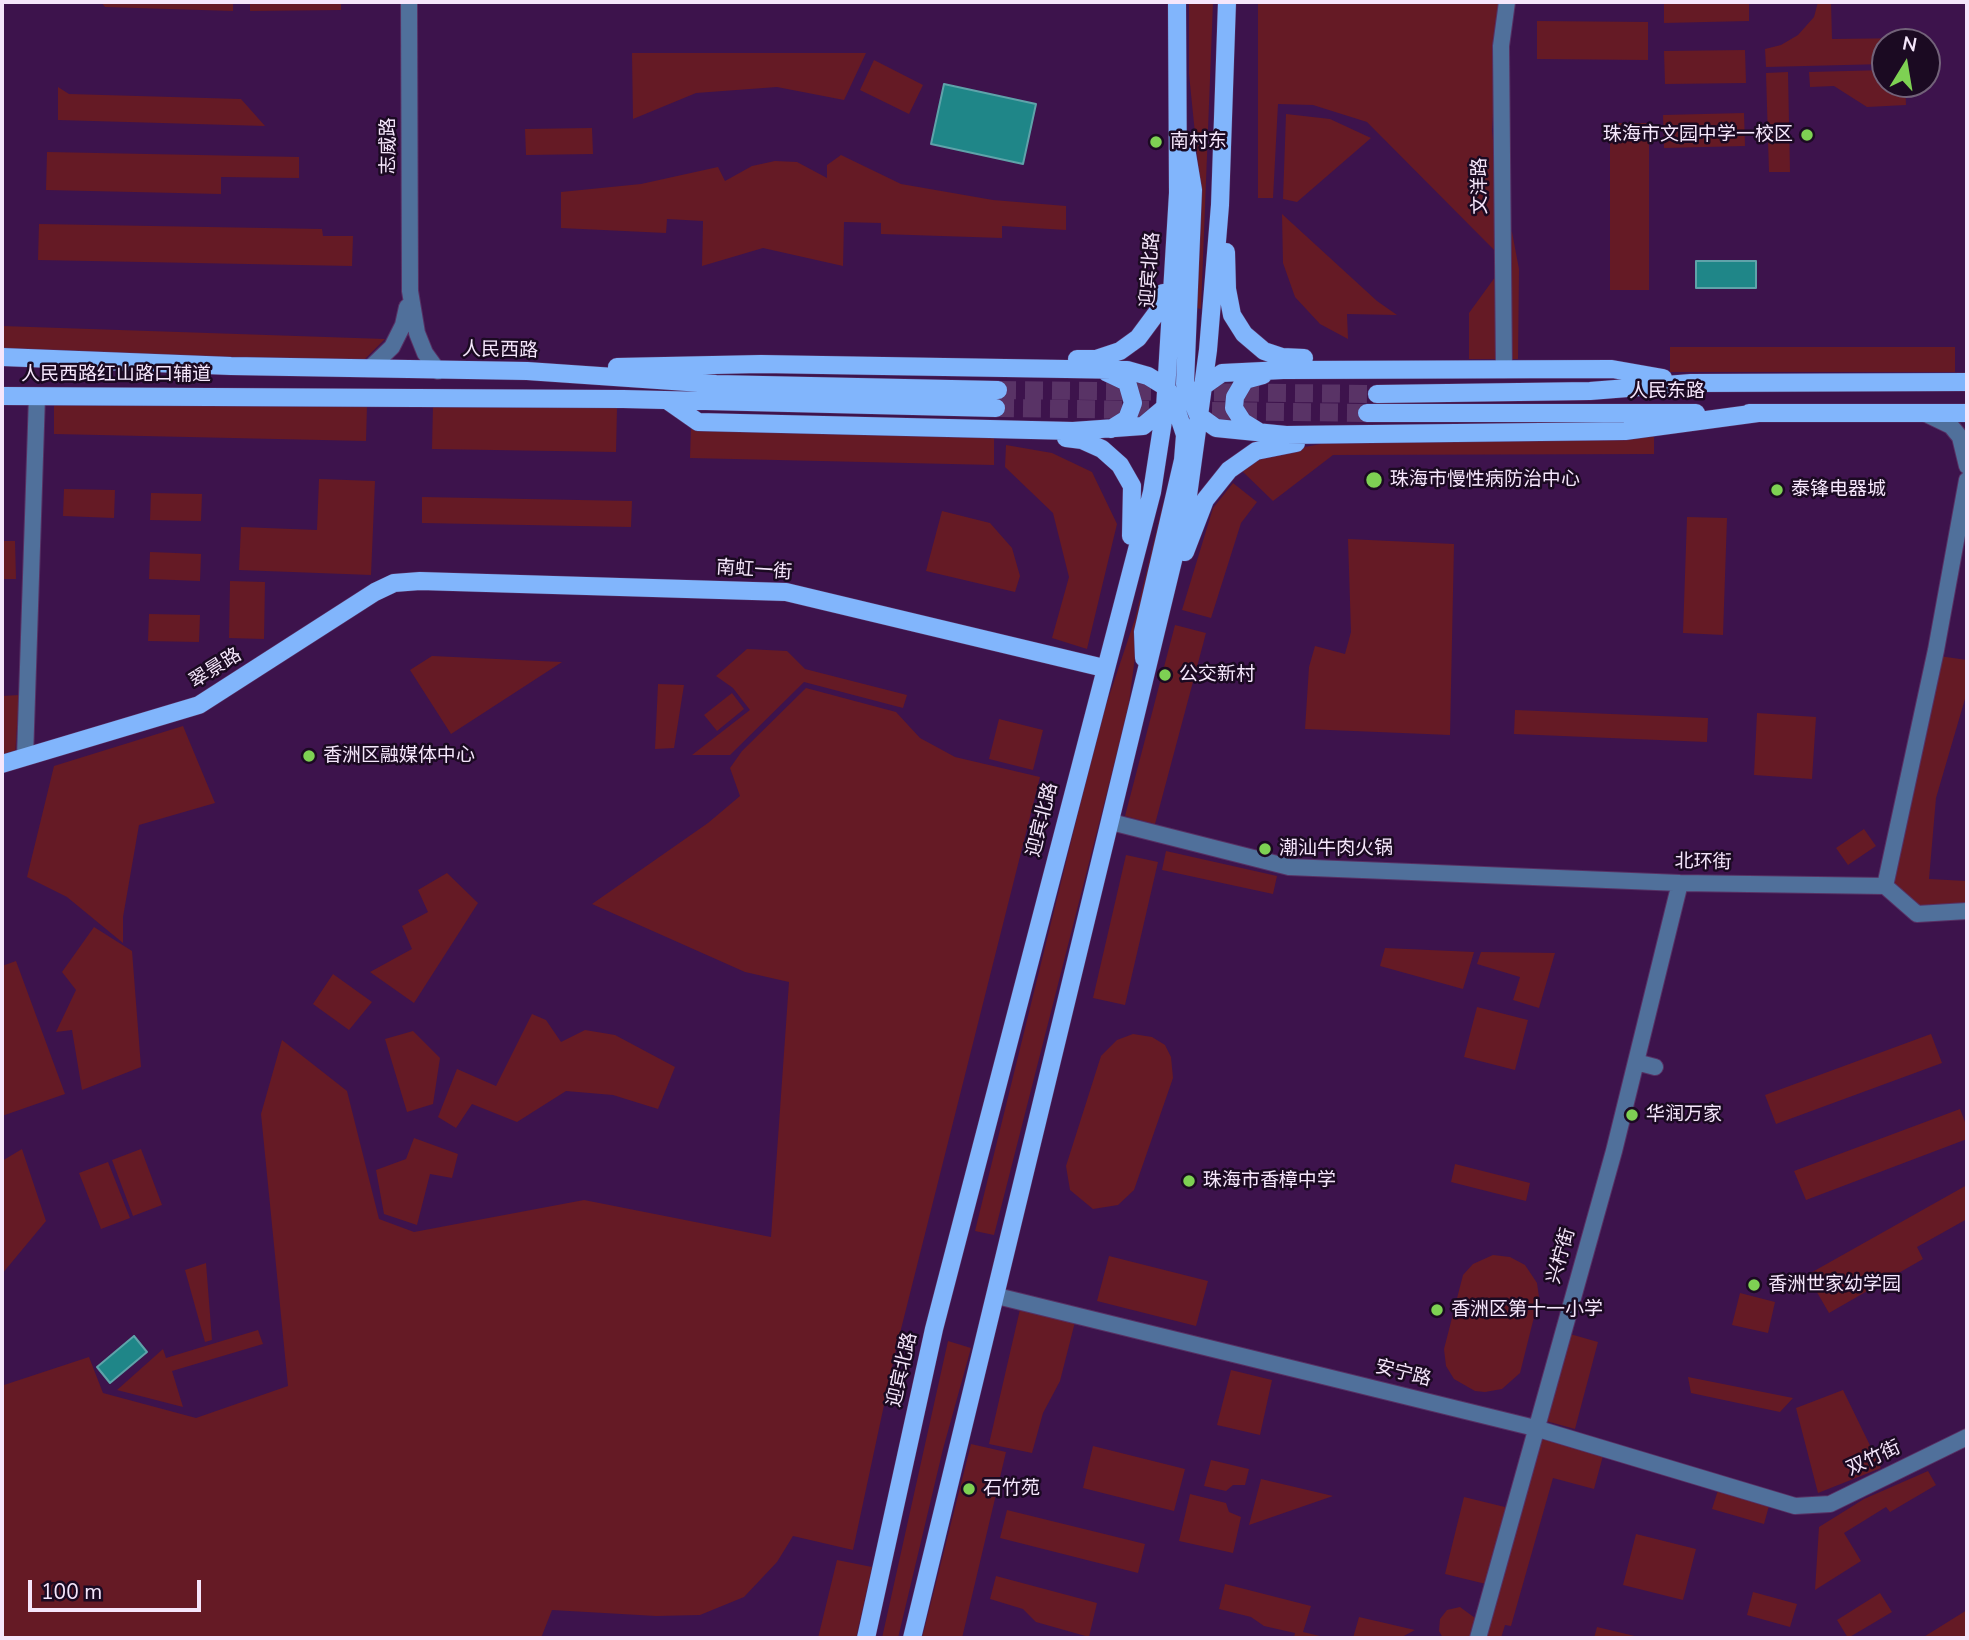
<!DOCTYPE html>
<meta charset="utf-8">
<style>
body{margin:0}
#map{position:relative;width:1969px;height:1640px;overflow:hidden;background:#3d134c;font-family:"Nunito Sans",sans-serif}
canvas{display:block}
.frame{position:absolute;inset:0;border:4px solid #f5e6fb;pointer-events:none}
.north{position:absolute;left:1871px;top:28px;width:70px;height:70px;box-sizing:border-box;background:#1b0a22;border:2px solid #726279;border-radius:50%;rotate:11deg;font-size:19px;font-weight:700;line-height:28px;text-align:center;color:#f5e6fb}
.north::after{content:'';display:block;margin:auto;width:24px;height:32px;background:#7ed153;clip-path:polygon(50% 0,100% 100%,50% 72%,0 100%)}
.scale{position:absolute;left:28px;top:1580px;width:173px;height:32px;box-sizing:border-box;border:4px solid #f5e6fb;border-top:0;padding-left:9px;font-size:21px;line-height:24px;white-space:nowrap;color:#f5e6fb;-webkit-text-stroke:5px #1b0a22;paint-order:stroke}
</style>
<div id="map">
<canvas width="1969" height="1640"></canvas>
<div class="frame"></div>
<div class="north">N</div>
<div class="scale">100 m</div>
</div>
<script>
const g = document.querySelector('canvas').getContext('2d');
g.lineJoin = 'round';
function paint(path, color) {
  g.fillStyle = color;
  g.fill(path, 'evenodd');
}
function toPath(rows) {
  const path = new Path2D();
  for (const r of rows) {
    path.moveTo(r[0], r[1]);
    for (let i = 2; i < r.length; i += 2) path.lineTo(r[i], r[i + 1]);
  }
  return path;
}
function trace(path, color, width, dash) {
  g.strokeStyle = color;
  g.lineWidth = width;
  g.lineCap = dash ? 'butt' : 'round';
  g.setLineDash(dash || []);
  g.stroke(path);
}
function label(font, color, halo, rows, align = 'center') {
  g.font = font + ' "Nunito Sans","Noto Sans SC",sans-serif';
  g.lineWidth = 5;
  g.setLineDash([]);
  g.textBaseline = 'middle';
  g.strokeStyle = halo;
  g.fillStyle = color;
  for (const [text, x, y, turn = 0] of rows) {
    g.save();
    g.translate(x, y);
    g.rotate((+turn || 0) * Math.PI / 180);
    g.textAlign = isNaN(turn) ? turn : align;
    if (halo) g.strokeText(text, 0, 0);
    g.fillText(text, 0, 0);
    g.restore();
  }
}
const green = toPath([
 [101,2,233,2,233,11,105,7],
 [250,2,341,2,341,10,250,11],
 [1189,2,1213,2,1201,309,1196,308,1200,183,1189,74],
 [1258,2,1500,2,1492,130,1502,232,1512,232,1519,269,1518,359,1469,359,1469,313,1506,262,1367,122,1313,105,1278,104,1273,198,1258,198],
 [1664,2,1749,2,1749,21,1664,23],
 [1818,2,1831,2,1832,39,1913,38,1913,42,1885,42,1885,64,1766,67,1765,49,1781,45,1798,35,1814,17],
 [1537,21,1648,22,1648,60,1537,59],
 [1745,50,1746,83,1665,84,1664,51],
 [632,53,866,53,844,100,777,87,696,93,633,119],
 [874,60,923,85,909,114,860,90],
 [1885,70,1885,84,1905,84,1906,105,1867,107,1834,86,1810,87,1809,72],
 [1788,72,1790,172,1769,172,1766,73],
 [58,87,69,94,241,99,265,126,58,120],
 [1744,113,1745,146,1664,148,1663,115],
 [1286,114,1330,119,1371,138,1297,202,1283,199],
 [1610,123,1649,123,1649,290,1610,290],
 [592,128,593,154,526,155,525,129],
 [47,152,299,157,299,178,221,177,221,194,46,190],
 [841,155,901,184,993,200,1066,206,1066,230,1002,226,1002,238,881,234,881,223,844,222,843,266,763,248,702,266,703,221,667,219,666,233,561,228,561,192,641,184,718,167,725,181,752,166,775,161,797,162,827,178,827,165],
 [1282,214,1377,301,1397,315,1347,314,1348,339,1320,324,1295,297,1283,263],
 [39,224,322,229,323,236,353,236,352,266,38,260],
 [2,326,385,339,361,363,2,353],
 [1670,347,1955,347,1955,372,1670,372],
 [54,398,367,405,366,441,54,434],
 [433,405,617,408,616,452,432,449],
 [691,427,994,434,994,465,690,458],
 [1654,437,1654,454,1333,455,1273,501,1240,469,1277,452,1332,442],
 [1006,445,1052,453,1092,472,1117,524,1087,649,1052,638,1069,577,1053,513,1005,467],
 [319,479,375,481,371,575,239,570,241,527,317,530],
 [1233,483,1257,502,1241,523,1211,618,1182,610,1213,508],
 [64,489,115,490,114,518,63,516],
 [151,493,202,494,201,521,150,520],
 [422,497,632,501,631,527,422,523],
 [1163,503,1167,506,1140,619,1128,710,994,1235,975,1231,1101,720,1135,619],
 [942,511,990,523,1012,548,1020,576,1015,592,926,571],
 [1687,517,1727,518,1723,635,1683,633],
 [1348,539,1454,544,1450,735,1305,729,1309,667,1315,646,1345,654,1351,632],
 [2,541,15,541,16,579,2,579],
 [150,552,201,554,200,581,149,579],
 [230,581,265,582,264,639,229,638],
 [149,614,200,615,199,642,148,641],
 [1175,625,1206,633,1155,824,1125,816],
 [747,649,787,651,805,669,907,695,903,708,804,682,730,755,692,755,750,710,733,688,716,676],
 [432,656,562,662,451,734,410,670],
 [1939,656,1967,660,1967,692,1936,798,1929,879,1967,881,1967,907,1917,907,1890,884],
 [658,684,684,685,674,748,655,749],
 [806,688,896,712,920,738,955,757,1040,777,896,1349,853,1550,793,1536,777,1562,744,1597,700,1615,656,1616,552,1610,541,1638,2,1638,2,1379,4,1385,89,1357,103,1393,196,1418,288,1386,261,1114,282,1040,347,1091,379,1219,414,1232,584,1200,771,1237,789,982,745,972,592,904,708,823,740,796,730,768,742,751],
 [732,693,744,709,717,731,704,715],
 [19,695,15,757,2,758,2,696],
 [1515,710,1708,718,1707,742,1514,734],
 [1757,713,1816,717,1812,779,1754,775],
 [999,719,1043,730,1033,770,989,759],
 [183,726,215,803,139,825,123,917,123,943,67,897,27,877,54,766],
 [1864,829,1876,846,1848,865,1836,848],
 [1166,851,1277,876,1273,894,1162,870],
 [1126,855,1158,862,1125,1005,1093,998],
 [447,873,478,903,414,1003,370,972,412,949,402,926,428,912,418,890],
 [94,927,132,951,141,1067,82,1090,72,1030,56,1032,76,990,62,972],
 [1385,948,1474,952,1463,989,1380,966],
 [1481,952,1555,953,1539,1008,1513,1000,1520,977,1477,964],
 [16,961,65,1094,2,1116,2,966],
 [333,974,372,1002,349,1030,313,1004],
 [1477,1007,1528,1020,1515,1070,1464,1057],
 [532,1014,546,1020,561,1042,585,1030,615,1035,675,1067,658,1109,613,1095,566,1091,517,1122,472,1104,456,1128,438,1117,457,1069,496,1086],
 [413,1031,440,1058,433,1104,407,1112,385,1039],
 [1133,1034,1152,1037,1165,1045,1171,1057,1173,1078,1134,1190,1118,1205,1093,1209,1070,1190,1066,1166,1101,1056,1117,1040],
 [1931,1034,1942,1063,1776,1124,1765,1095],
 [1960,1109,1967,1127,1967,1139,1806,1200,1794,1171],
 [414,1138,458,1154,452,1178,430,1174,417,1225,384,1214,376,1170,406,1159],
 [22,1149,46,1221,2,1274,2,1161],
 [141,1149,162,1205,133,1216,112,1160],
 [108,1162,130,1218,101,1229,79,1173],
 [1455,1164,1530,1183,1526,1201,1451,1182],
 [1967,1185,1967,1219,1917,1247,1923,1259,1829,1313,1807,1275],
 [1493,1255,1510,1257,1525,1265,1537,1283,1539,1297,1520,1373,1502,1389,1485,1392,1475,1391,1454,1379,1446,1366,1444,1349,1463,1275,1473,1264],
 [1109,1256,1208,1281,1196,1326,1097,1301],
 [206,1263,212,1340,205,1342,185,1270],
 [1740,1293,1775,1302,1768,1333,1732,1325],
 [1021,1305,1076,1318,1060,1381,1043,1413,1032,1453,989,1444],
 [258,1330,263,1344,172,1371,183,1407,117,1390,163,1349,166,1358],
 [1570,1334,1598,1342,1575,1429,1546,1421],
 [948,1341,971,1348,943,1449,898,1638,882,1638],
 [1231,1370,1272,1380,1260,1435,1217,1425],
 [1688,1377,1793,1398,1780,1412,1691,1393],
 [1843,1390,1881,1468,1818,1493,1796,1408],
 [1538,1433,1604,1452,1594,1489,1553,1478,1511,1626,1505,1625,1501,1638,1484,1638],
 [971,1444,1006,1452,962,1638,922,1638],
 [1093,1446,1185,1469,1174,1511,1083,1488],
 [1211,1460,1249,1469,1245,1485,1233,1485,1226,1491,1204,1486],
 [1928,1471,1936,1485,1890,1512,1886,1507,1844,1533,1861,1561,1815,1590,1819,1527,1864,1499],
 [1261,1479,1333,1496,1249,1525],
 [1719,1487,1770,1502,1764,1524,1712,1509],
 [1190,1494,1226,1503,1229,1512,1241,1517,1233,1553,1179,1541],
 [1464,1497,1509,1508,1490,1585,1445,1574],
 [1007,1510,1145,1544,1138,1573,1000,1538],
 [1636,1534,1696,1549,1683,1600,1623,1585],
 [837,1560,872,1567,856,1638,818,1638],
 [996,1576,1097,1603,1089,1637,1036,1622,1023,1609,990,1599],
 [1225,1584,1311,1606,1303,1632,1328,1638,1294,1638,1295,1633,1264,1626,1251,1617,1219,1609],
 [1753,1592,1797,1604,1790,1627,1747,1615],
 [1880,1593,1892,1612,1848,1638,1837,1620],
 [1460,1607,1475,1618,1477,1624,1472,1638,1443,1638,1439,1631,1440,1619,1447,1610],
 [1967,1610,1967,1638,1922,1638],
 [1359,1617,1415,1630,1400,1638,1353,1638],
 [1597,1627,1643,1638,1594,1638]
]);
const water = toPath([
 [944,84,1036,104,1023,164,931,144,944,84],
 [1696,261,1756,261,1756,288,1696,288,1696,261],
 [134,1336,147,1352,110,1383,97,1367,134,1336]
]);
const majorTunnel = toPath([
 [998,390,1377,394],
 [996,408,1367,413]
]);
const minor = toPath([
 [409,2,410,291,417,333,425,353,438,371],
 [369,369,392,347,403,325,407,307],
 [1504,370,1501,46,1507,2],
 [1926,414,1951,426,1960,437,1967,466],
 [25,757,37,396],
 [1111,822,1289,867,1680,883,1885,886,1936,650,1967,480],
 [1885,886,1917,914,1967,911],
 [1636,1062,1655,1067],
 [997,1296,1535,1428,1795,1506,1830,1504,1967,1437],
 [1478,1638,1614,1151,1680,883]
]);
const major = toPath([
 [1186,148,1193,190,1185,384,1198,415,1216,428,1286,435,1625,431,1758,413],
 [1226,252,1227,289,1232,315,1244,334,1264,351,1282,357,1304,358],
 [2,357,231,366,527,371,716,384,998,390],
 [1077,359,1096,359,1120,351,1138,338,1161,307,1163,293],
 [617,367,761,364,1127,370,1148,376,1166,387,1173,399,1185,435,1183,460,1143,632,1144,658],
 [1106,372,1127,382,1133,403,1127,419,1111,429],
 [1198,390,1222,373,1283,370,1612,369,1663,378],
 [1377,394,1590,391,1691,383,1967,382],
 [2,396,623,399,996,408],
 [668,401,698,422,1073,431,1143,426,1168,405],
 [1367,413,1696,413],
 [1749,413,1967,413],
 [1259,432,1243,422,1234,408,1235,397,1245,380,1263,375],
 [1066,438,1082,440,1102,449,1120,465,1132,486,1131,536],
 [1185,552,1205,500,1229,470,1256,451,1296,443],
 [2,764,199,705,375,592,394,583,420,581,786,592,1104,668],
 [866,1638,934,1329,1152,492,1165,408,1178,193,1177,2],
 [912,1638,1187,503,1208,350,1220,205,1227,2]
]);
const markers = [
 [1807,135,7,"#7ed153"],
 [1156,142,7,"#7ed153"],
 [1374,480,9,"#7ed153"],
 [1777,490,7,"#7ed153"],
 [1165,675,7,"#7ed153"],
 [309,756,7,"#7ed153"],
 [1265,849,7,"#7ed153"],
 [1632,1115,7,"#7ed153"],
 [1189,1181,7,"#7ed153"],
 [1754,1285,7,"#7ed153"],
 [1437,1310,7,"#7ed153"],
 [969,1489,7,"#7ed153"]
];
const poiNames = [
 ["珠海市文园中学一校区",1793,135,"right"],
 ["南村东",1170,142],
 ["珠海市慢性病防治中心",1390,480],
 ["泰锋电器城",1791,490],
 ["公交新村",1179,675],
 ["香洲区融媒体中心",323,756],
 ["潮汕牛肉火锅",1279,849],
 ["华润万家",1646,1115],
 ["珠海市香樟中学",1203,1181],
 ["香洲世家幼学园",1768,1285],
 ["香洲区第十一小学",1451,1310],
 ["石竹苑",983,1489]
];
const streetNames = [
 ["志威路",389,146,-90],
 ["文洋路",1481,186,-91],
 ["迎宾北路",1151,270,-86],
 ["人民西路",500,351,1],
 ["人民西路红山路口辅道",116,375],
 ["人民东路",1667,392],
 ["南虹一街",754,571,4],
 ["翠景路",216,669,-32],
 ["迎宾北路",1043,820,-76],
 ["北环街",1703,863,1],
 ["兴柠街",1562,1256,-74],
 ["迎宾北路",903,1370,-77],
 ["安宁路",1403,1374,14],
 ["双竹街",1874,1459,-25]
];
paint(green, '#651a25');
paint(water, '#1f8688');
trace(water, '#5fa3aa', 2);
trace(majorTunnel, '#593366', 18, [18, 9]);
trace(minor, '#573164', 18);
trace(major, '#573164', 19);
trace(minor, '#50709b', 16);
trace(major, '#81b5fc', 18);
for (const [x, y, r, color] of markers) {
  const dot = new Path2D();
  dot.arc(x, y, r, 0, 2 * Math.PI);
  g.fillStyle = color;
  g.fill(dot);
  trace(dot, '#1b0a22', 2.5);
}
label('19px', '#f5e6fb', '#1b0a22', poiNames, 'left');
label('19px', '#f5e6fb', '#1b0a22', streetNames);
</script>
